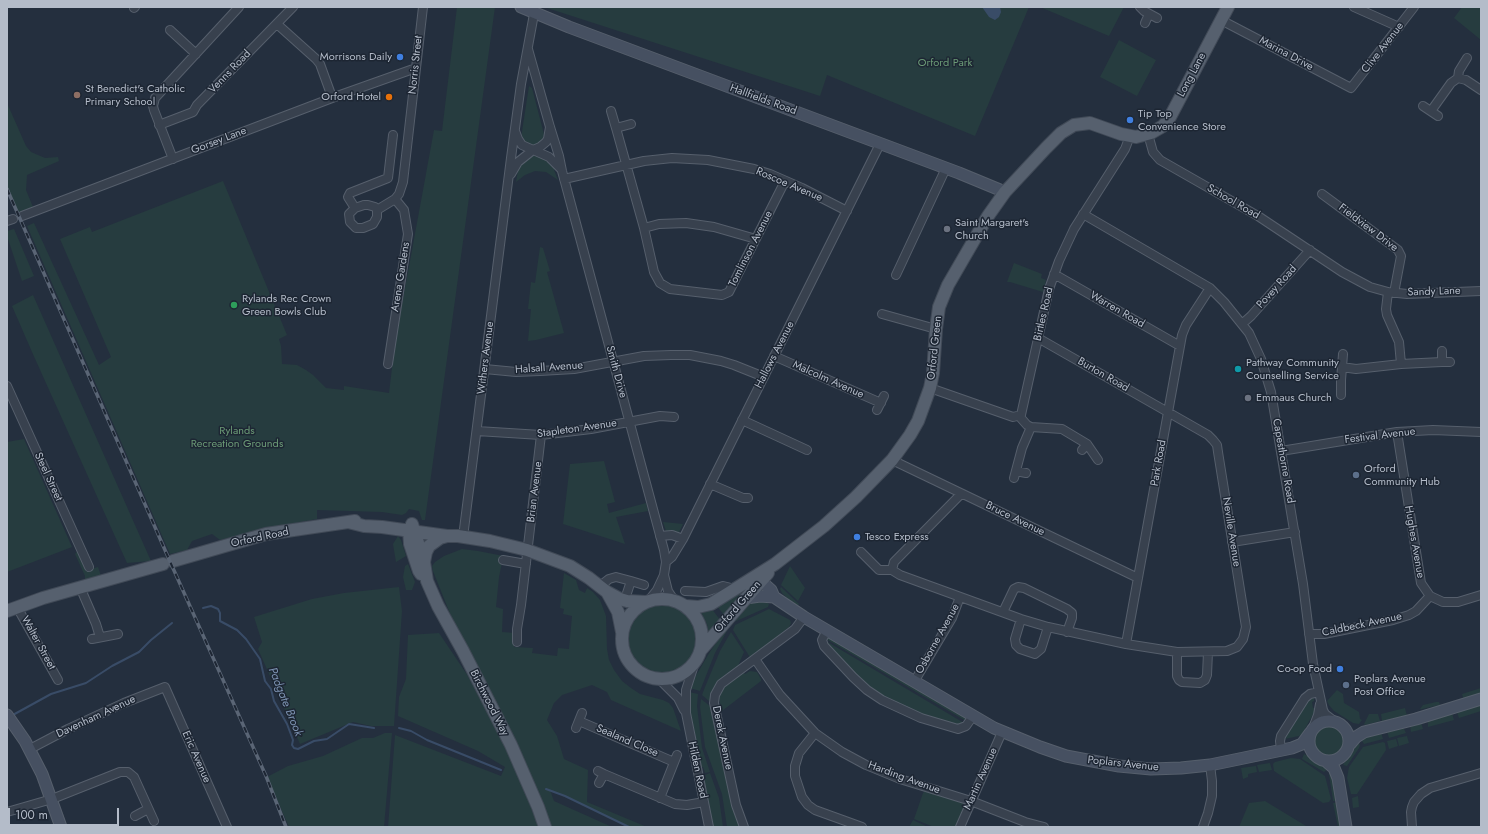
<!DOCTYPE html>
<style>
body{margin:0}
#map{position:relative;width:1488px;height:834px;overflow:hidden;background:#242f3e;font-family:Jost,sans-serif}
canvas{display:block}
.frame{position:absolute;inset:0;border:8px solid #b4bcc9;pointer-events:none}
.scale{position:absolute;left:8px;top:808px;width:111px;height:18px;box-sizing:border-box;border:2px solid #b4bcc9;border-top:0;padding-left:5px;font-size:12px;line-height:14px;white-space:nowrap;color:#b4bcc9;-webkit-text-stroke:3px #1d2633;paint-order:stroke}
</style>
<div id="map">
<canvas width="1488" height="834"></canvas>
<div class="frame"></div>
<div class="scale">100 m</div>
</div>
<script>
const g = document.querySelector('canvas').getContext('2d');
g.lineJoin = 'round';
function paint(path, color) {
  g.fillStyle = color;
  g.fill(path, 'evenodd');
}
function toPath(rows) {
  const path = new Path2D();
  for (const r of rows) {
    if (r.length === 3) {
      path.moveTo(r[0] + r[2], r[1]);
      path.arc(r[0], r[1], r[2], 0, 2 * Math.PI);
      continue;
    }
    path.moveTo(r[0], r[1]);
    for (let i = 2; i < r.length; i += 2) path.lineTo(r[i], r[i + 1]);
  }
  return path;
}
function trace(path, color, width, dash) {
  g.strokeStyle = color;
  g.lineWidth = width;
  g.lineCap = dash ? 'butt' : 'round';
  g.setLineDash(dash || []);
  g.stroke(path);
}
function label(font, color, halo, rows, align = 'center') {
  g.font = font + ' Jost,sans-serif';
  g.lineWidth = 3;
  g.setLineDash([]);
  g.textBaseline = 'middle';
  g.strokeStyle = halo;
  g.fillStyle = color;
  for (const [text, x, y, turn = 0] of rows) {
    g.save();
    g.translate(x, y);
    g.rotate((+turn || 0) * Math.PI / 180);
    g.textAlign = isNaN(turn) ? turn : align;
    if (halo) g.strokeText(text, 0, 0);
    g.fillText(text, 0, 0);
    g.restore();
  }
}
const green = toPath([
 [457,7,495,7,425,520,422,520,419,511,409,509,406,513,402,515,382,512,317,510,317,519,268,528,220,540,212,534,192,541,187,550,170,554,27,226,34,223,99,365,111,357,60,239,90,227,92,232,223,181,287,335,279,339,281,346,282,364,297,365,306,370,313,375,326,388,344,390,344,386,389,393,395,343,434,130,442,131],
 [544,7,1029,7,975,136,827,75,820,96],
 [1040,7,1124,7,1109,36],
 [1462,7,1481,7,1481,40,1454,18],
 [1119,40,1156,60,1137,96,1100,77],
 [529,86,532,88,545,138,542,143,533,146,525,143,521,138],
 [7,103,26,146,31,152,45,158,58,157,59,161,27,175,26,190,33,207,18,213,7,186],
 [532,155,542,157,552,164,556,169,554,170,558,180,546,172,535,171,525,175,516,182,519,165],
 [14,229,34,276,22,281,7,236,7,231],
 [540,247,543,248,550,271,547,272,564,333,536,340,528,341,531,309,528,309,531,282,535,283],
 [1014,263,1042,274,1041,278,1046,280,1043,292,1010,282,1007,282],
 [33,295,151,561,127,563,32,352,12,306],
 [24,439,72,547,7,572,7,442],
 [604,461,615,502,607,504,609,513,646,503,648,511,616,517,625,544,563,524,570,464],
 [663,522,683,524,678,534,671,531,666,531],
 [398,536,401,540,406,556,396,562,393,544],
 [462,549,478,551,524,560,503,558,499,577,496,607,503,609,502,632,515,633,514,647,533,648,532,653,557,656,558,648,569,649,572,616,563,614,564,609,560,608,564,573,576,580,579,590,585,593,587,588,593,592,600,600,606,616,607,649,609,660,614,670,622,681,631,688,640,694,663,700,669,703,673,708,681,731,611,700,607,692,592,685,562,695,554,703,547,720,557,736,564,759,588,770,587,802,647,827,629,827,550,790,554,801,612,827,550,827,449,611,433,571,432,566,435,562,444,556],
 [78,550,88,570,98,567,101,576,85,581,85,576,75,554],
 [408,564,415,582,412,590,406,590,403,577,405,566],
 [790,566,805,588,798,601,781,585],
 [399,587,402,611,394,726,371,726,353,722,300,744,258,649,262,642,254,617,312,599,344,593],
 [781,587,799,604,796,607,782,593,780,589],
 [744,590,746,592,725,616,716,605,724,600,728,601],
 [762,600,769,604,768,607,734,622,748,602],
 [661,639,36],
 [711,608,721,621,709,635,707,624,701,612],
 [769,609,790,620,791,623,789,627,778,636,778,638,751,659,733,630,735,625],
 [727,626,729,627,715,653,700,691,690,688,694,679,708,655],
 [731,632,744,652,738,666,739,667,712,700,709,701,702,695,705,687,720,651],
 [439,633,468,676,495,726,516,771,539,827,388,827,395,735,501,776,505,767,478,751,398,716,399,697,406,679,408,635],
 [829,637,965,717,966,721,826,639],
 [826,641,964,723,963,725,956,725,929,717,885,698,868,687,827,645],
 [750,671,757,672,761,679,761,681,722,711,718,694,722,688,743,672,745,674],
 [1481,688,1481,695,1464,701,1462,694],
 [1337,690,1343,694,1344,703,1359,712,1360,719,1362,720,1359,724,1353,723,1334,711,1329,705,1327,701],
 [689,692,698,694,697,706,702,748,710,772,705,773,703,767,701,767,689,712],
 [1309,698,1312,697,1314,699,1314,701,1312,702,1313,708,1316,708,1316,709,1302,734,1299,736,1284,739],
 [701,699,710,706,712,706,741,827,727,827,722,794,705,747,700,707],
 [1436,702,1439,702,1440,705,1422,709,1420,709,1423,705],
 [1481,704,1481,711,1459,718,1457,712],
 [1405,708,1407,716,1382,721,1381,714],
 [1452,713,1454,720,1428,727,1428,720],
 [1369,714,1378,714,1380,721,1365,725,1364,724],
 [1421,722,1423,729,1411,732,1410,725],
 [1329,741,17],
 [1403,727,1406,733,1389,738,1387,731],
 [1381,732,1383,739,1364,744,1360,738],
 [385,733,392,733,384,827,289,827,267,777,288,766,323,756,362,738,373,738],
 [1407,736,1409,743,1399,746,1397,738],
 [1396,739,1398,746,1389,749,1387,741],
 [1356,741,1360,745,1359,748,1347,766,1343,765],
 [1383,742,1385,743,1386,750,1357,794,1351,794,1347,778,1349,767,1363,747],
 [1304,754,1325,765,1329,768,1324,772,1302,759],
 [1291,758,1300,759,1325,776,1331,799,1329,802,1323,803,1274,771,1273,764,1275,762],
 [1270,763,1272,770,1259,772,1257,765],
 [1256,766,1257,772,1248,774,1248,777,1243,779,1241,768],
 [1332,772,1339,800,1333,801,1329,774],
 [710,773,719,798,723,827,713,827,704,779,706,779,705,775],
 [926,790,961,801,964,805,964,810,957,827,934,827,914,819,923,793],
 [1358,796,1359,807,1353,808,1352,798],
 [1265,801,1306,826,1306,827,1239,827,1249,803],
 [1339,802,1343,827,1338,827,1333,803],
 [913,820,928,827,909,827]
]);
const water = toPath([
 [982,7,1000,7,1001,12,999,17,995,20,989,17]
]);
const stream = toPath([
 [203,608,211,606,218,609,220,613,220,621,237,630,246,639,260,659,265,681,271,689,274,701,287,724,293,740,292,745,294,748,298,749,314,741,327,739,349,724,374,728],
 [11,716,51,694,86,683,112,666,139,652,151,640,172,623],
 [399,728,411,731,427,740,501,770],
 [546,789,565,796,629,827]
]);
const street = toPath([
 [1140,7,1144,11,1157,18],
 [1354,7,1399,27],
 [134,8,135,7],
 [1221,20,1351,88,1414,7],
 [1145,23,1149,14],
 [277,24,316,59,320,64,332,97],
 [170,30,196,54],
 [528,49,550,127,559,156,562,171,664,550,666,562,664,575,657,590,649,600],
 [1458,78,1466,80,1481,90],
 [1458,78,1459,71,1467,58],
 [1423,106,1438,116],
 [611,111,616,128,631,124],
 [1431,111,1451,83,1458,78],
 [159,125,193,112,197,105,293,7],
 [616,128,644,228,654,272,660,283,670,289,722,295,729,292,785,181],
 [515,131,518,139,522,145,549,157,561,169],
 [1148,134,1153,152,1160,160,1258,216,1342,272,1370,287,1388,292,1407,294,1481,291],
 [533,150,540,147,546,142,548,139,550,127],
 [173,159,154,110,153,106,155,98,239,7],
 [511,174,518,162,533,150],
 [564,179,644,161,672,158,708,160,754,169,770,174,802,188,847,211],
 [1322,194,1398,250,1401,256,1394,293],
 [364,205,368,205,375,207,377,210,377,217,373,224,363,228,356,228,350,222,349,214,355,208,364,205],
 [355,208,348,197,350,193,388,178,393,135],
 [377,210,395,199],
 [1083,214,1210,288,1224,302,1249,333,1261,359,1271,392,1303,584,1313,664,1323,710,1325,714,1334,721],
 [22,216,340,95,416,68],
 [7,221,13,219],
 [644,228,659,224,686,223,714,227,756,239],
 [1054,274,1180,346],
 [896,275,946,168],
 [1388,292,1386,309,1387,315,1399,342,1401,364],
 [882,314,936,329],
 [1242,324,1251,316,1310,250],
 [1442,351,1442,362,1450,362],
 [774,356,881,403],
 [388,364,408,234,404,210,395,199,399,194,403,182,423,7],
 [1342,367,1356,369,1401,364,1442,362],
 [485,369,516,372,540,371,574,369,644,356,671,355,690,355,721,361,734,365,764,377],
 [7,386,89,567],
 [930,388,1013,417,1021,415,1049,289,1059,261,1074,229,1125,149,1130,136],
 [1341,395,1341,380,1343,354],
 [877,410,884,396],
 [1019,416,1027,425,1031,427],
 [742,420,807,450],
 [477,431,541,435,591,429,660,416,674,417],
 [1397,432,1421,583,1430,596,1443,602,1458,602,1481,595],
 [1082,450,1087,444,1098,460],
 [1281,451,1397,432,1433,430,1481,432],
 [892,460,1138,578],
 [1016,471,1026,473],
 [1014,478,1022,448,1031,427,1062,429,1087,444],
 [710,484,743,498,748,498],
 [961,494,894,562,892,570,900,575,1021,619,1048,627,1126,644,1177,652,1227,651,1237,647,1243,639,1246,627,1218,452,1217,445,1213,440,1208,435,1038,338],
 [660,536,672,535,683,539],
 [463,537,511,158,521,84,534,14],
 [1232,542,1295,532],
 [861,552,879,570,892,570],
 [503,560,526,564],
 [666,562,672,557,683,539,880,144],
 [664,575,668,591,674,600],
 [600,586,609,579,616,577,631,581],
 [80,587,96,624,100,637],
 [685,591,706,592,723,586,735,589],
 [627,593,631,581,644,585],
 [17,607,58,680],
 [1003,612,1014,589,1018,587,1024,588,1067,609,1072,613,1072,618,1067,632],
 [1021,619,1015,639,1016,645,1020,649,1035,654,1041,649,1048,627],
 [827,630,822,640,824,646,853,677,867,690,882,700,921,718,958,729,966,726,973,716],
 [1309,634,1324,634,1393,620,1409,615,1416,611,1430,596],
 [92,639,118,634],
 [517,642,517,629,521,605,541,435],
 [1126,644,1182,335,1186,325,1210,288],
 [1177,652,1177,676,1179,680,1182,682,1200,683,1205,680,1207,675,1208,652],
 [755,659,780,695,815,733,842,752,866,765,900,779,971,801,1025,822,1044,827],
 [695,662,686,690,686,713,709,827],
 [659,679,678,698,684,710],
 [914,682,952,618,960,597],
 [579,721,674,762],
 [576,728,582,713],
 [1313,728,1318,715,1320,704],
 [815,733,799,753,795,766,795,776,802,797,808,805,815,810,862,827],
 [30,749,68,729,124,703,165,687,227,827],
 [1281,750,1280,741,1281,736,1305,698,1310,694,1319,692],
 [598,771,604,774,599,783],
 [604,774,675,804,687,805,704,802],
 [660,798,677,755],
 [7,812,52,799,120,772,128,772,134,777,154,821],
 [135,816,148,809],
 [744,827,736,805,714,703,715,695,721,684,795,629,804,617],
 [960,827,1002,732],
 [1203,827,1208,813,1212,796,1212,781,1210,765],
 [1412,827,1411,812,1412,807,1414,802,1421,794,1430,788,1481,773]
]);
const secondary = toPath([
 [521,7,569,27,959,173,1005,192],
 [754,579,761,581,771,590,774,597,804,617,994,728,1040,747,1066,756,1119,766,1151,769,1181,768,1210,765,1292,748,1302,744,1310,733],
 [746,598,760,596,774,597],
 [7,715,25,741,42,774,61,827],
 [1329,741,20],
 [1350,744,1356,737,1364,732,1416,719,1481,699],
 [1327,762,1334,768,1338,778,1346,827]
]);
const primary = toPath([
 [348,522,364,526,382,527,447,536,458,536,490,541,527,550,570,566,589,578,607,592,620,599,627,601,646,602],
 [412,524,424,562,427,581,438,606,463,651,511,745,538,807,545,827],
 [412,525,409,530,410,544,419,571,421,574],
 [173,561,266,534,355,521],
 [424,562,426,552,429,546,440,538,447,536],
 [607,592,618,612,622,632],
 [662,639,40],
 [686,606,698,607,711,604,775,564,824,526,856,497,892,460,910,435,918,421,930,388,933,373,936,329,939,307,948,285,988,216,1005,192,1046,148,1061,133,1074,125,1090,123,1121,134,1136,137,1151,133,1163,126,1169,119,1228,7],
 [7,611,43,598,163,564],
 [701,650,768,573]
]);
const rail = toPath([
 [7,189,172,566,266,776,286,827]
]);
const markers = [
 [400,57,4,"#3f7fe0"],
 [77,95,4,"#8d6e63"],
 [389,97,4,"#e8710a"],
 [1130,120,4,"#3f7fe0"],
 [947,229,4,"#6b7280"],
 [234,305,4,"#2e9e5b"],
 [1238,369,4,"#0f9aa8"],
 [1248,398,4,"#6b7280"],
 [1356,475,4,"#5c6f8a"],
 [857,537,4,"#3f7fe0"],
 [1340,669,4,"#3f7fe0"],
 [1346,685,4,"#5c6f8a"]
];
const streetNames = [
 ["Clive Avenue",1383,48,-52],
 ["Marina Drive",1286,54,28],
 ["Norris Street",416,65,-84],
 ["Venns Road",230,72,-46],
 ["Long Lane",1192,75,-62],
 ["Hallfields Road",763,100,20],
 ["Gorsey Lane",219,141,-21],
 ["Roscoe Avenue",789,185,23],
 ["School Road",1233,202,30],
 ["Fieldview Drive",1368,228,37],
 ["Tomlinson Avenue",751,249,-63],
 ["Arena Gardens",401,277,-81],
 ["Povey Road",1277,287,-48],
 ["Sandy Lane",1434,292,-2],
 ["Warren Road",1117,310,30],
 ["Birtles Road",1044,314,-77],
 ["Orford Green",935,348,-84],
 ["Hallows Avenue",775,355,-63],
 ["Withers Avenue",486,358,-83],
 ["Halsall Avenue",549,368,-4],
 ["Smith Drive",616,372,75],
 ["Burton Road",1103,375,30],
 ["Malcolm Avenue",828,380,24],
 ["Stapleton Avenue",577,429,-8],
 ["Festival Avenue",1380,436,-7],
 ["Capesthorne Road",1283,461,80],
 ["Park Road",1159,463,-80],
 ["Steel Street",48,477,65],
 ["Brian Avenue",535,492,-83],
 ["Bruce Avenue",1015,519,26],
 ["Neville Avenue",1231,532,81],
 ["Orford Road",260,538,-12],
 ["Hughes Avenue",1414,542,80],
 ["Orford Green",738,607,-49],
 ["Caldbeck Avenue",1362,625,-12],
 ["Osborne Avenue",938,639,-61],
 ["Walter Street",38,643,61],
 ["Birchwood Way",489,703,63],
 ["Davenham Avenue",96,717,-25],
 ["Derek Avenue",722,738,78],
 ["Sealand Close",627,741,23],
 ["Eric Avenue",196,757,66],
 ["Poplars Avenue",1123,764,6],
 ["Hilden Road",697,770,78],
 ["Harding Avenue",904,778,20],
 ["Martin Avenue",981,779,-66]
];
const poiNames = [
 ["Morrisons Daily",392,57,"right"],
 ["St Benedict's Catholic",85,89],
 ["Primary School",85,102],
 ["Orford Hotel",381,97,"right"],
 ["Tip Top",1138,114],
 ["Convenience Store",1138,127],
 ["Saint Margaret's",955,223],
 ["Church",955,236],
 ["Rylands Rec Crown",242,299],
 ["Green Bowls Club",242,312],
 ["Pathway Community",1246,363],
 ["Counselling Service",1246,376],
 ["Emmaus Church",1256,398],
 ["Orford",1364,469],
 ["Community Hub",1364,482],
 ["Tesco Express",865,537],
 ["Co-op Food",1332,669,"right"],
 ["Poplars Avenue",1354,679],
 ["Post Office",1354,692]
];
const parkNames = [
 ["Orford Park",945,63],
 ["Rylands",237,431],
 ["Recreation Grounds",237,444]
];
const waterNames = [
 ["Padgate Brook",285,702,68]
];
paint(green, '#263c3f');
paint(water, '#394c67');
trace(stream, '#394c67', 2);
trace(street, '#565f6c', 10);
trace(secondary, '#565f6c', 13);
trace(primary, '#414a57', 14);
trace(street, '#38414e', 8);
trace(secondary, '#465061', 11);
trace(primary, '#56606e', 12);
trace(rail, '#5a6575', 3.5);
trace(rail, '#1d2633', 2, [6]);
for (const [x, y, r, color] of markers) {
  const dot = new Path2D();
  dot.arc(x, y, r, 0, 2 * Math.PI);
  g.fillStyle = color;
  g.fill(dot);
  trace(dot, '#1d2633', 1.5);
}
label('11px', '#b4bcc9', '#1d2633', streetNames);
label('11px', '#b4bcc9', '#1d2633', poiNames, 'left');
label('11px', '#6b9a76', '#1d2633', parkNames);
label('italic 12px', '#7c92b1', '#1d2633', waterNames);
</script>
